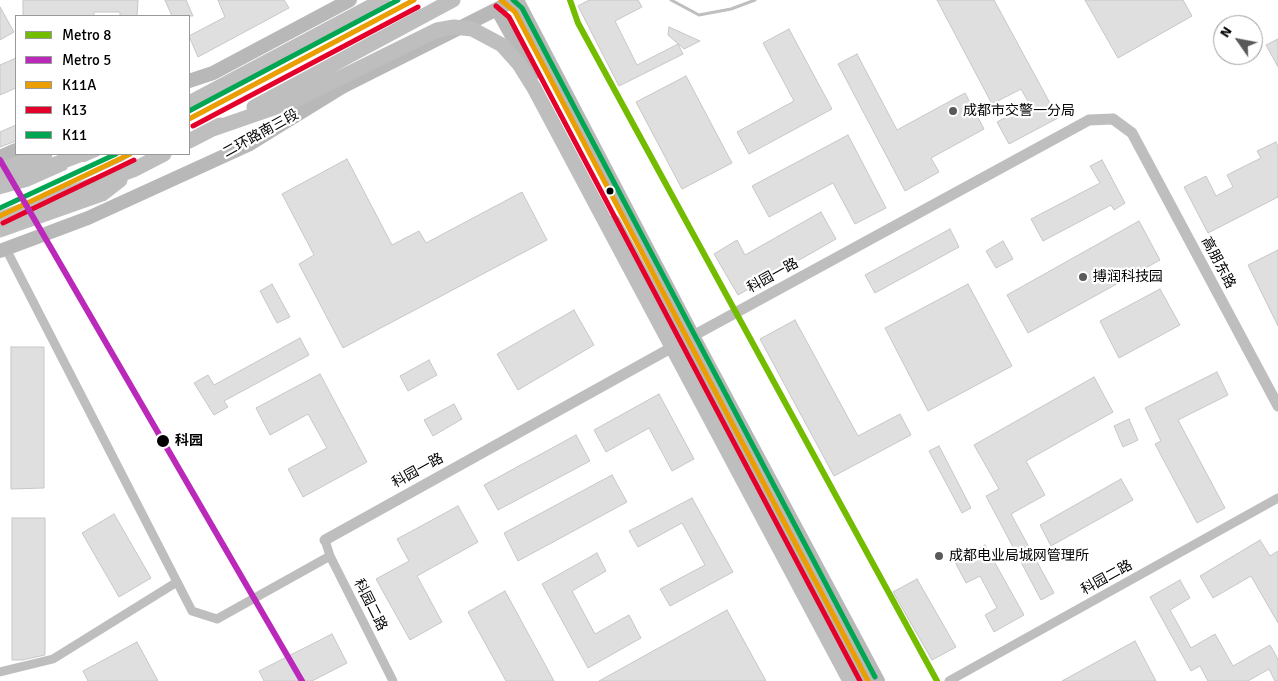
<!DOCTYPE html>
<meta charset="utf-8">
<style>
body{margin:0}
#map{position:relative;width:1278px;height:681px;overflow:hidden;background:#fff;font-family:Signika,sans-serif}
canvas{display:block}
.legend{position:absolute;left:15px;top:15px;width:175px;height:140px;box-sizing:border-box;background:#fff;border:1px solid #999;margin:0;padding:6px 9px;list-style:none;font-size:15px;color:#000}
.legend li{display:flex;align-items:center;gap:10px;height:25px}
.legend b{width:25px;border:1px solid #999}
.north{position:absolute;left:1213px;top:15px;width:50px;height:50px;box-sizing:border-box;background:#fff;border:1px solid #999;border-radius:50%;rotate:303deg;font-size:14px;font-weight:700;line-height:20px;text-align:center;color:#000}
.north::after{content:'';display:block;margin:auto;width:18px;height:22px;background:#595959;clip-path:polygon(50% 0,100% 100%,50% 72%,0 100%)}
</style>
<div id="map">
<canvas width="1278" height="681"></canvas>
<ul class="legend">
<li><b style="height:6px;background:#74bc00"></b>Metro 8</li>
<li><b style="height:6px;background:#bb29bb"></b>Metro 5</li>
<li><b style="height:6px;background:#eb9e00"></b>K11A</li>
<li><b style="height:6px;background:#e4002b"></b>K13</li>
<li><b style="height:6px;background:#00a651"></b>K11</li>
</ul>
<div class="north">N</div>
</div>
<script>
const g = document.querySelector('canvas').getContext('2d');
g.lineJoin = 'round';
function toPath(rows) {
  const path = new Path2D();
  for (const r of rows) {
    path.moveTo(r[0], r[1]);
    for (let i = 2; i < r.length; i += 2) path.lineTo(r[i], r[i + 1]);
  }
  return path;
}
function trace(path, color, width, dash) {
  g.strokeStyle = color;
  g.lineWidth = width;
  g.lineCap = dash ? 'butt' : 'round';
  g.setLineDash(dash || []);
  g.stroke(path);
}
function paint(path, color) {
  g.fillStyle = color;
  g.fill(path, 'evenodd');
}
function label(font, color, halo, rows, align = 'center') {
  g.font = font + ' Signika,"Noto Sans SC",sans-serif';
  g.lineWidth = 4.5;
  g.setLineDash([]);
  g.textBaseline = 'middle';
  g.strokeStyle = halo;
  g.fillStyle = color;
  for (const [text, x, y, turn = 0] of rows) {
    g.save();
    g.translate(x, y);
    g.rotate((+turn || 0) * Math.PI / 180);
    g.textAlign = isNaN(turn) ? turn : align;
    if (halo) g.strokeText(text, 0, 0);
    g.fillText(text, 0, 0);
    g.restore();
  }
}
const stream = toPath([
 [671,0,699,15,731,9,755,0]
]);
const building = toPath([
 [23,0,138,0,137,16,120,16,120,12,94,12,94,16,23,16,23,0],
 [165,0,186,0,193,16,172,16,165,0],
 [218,0,284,0,289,8,198,57,189,36,225,17,218,0],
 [589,0,638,0,642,7,615,21,637,65,678,44,683,54,619,86,578,6,589,0],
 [937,0,994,0,1058,118,1009,144,997,122,1030,105,1021,89,992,104,937,0],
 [1085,0,1183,0,1192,16,1118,58,1085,0],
 [0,7,14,32,0,40,0,7],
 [669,27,700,41,684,49,668,35,669,27],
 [789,29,832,109,749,154,737,132,794,101,763,43,789,29],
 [1278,39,1278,67,1266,45,1278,39],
 [857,54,897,130,965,93,984,129,931,158,939,172,905,191,838,64,857,54],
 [16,58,16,88,0,95,0,65,16,58],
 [686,76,732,163,682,189,636,102,686,76],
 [16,125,16,141,0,147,0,132,16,125],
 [848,135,886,208,855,224,833,183,769,217,752,186,848,135],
 [1276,142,1278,147,1278,197,1208,233,1184,187,1206,176,1216,196,1233,187,1227,175,1261,158,1257,151,1276,142],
 [347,159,392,245,419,231,426,243,522,192,547,240,343,348,299,264,314,255,282,194,347,159],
 [1102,160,1125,203,1114,210,1111,205,1043,241,1031,219,1100,183,1090,166,1102,160],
 [821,212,836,239,738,295,714,254,737,240,745,255,821,212],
 [1139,221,1160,260,1028,333,1007,295,1139,221],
 [950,229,959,247,875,293,865,275,950,229],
 [1003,241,1013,259,996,268,986,251,1003,241],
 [1278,250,1278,326,1248,265,1278,250],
 [272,284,290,317,277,323,260,291,272,284],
 [968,284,1012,366,928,411,885,328,968,284],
 [1160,289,1180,325,1119,358,1100,321,1160,289],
 [574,310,594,345,518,390,497,354,574,310],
 [795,320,858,436,900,414,911,435,834,476,760,339,795,320],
 [300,338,309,355,224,401,228,407,214,415,194,383,208,375,214,385,300,338],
 [11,347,44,347,44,488,11,489,11,347],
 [429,360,437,375,408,391,400,376,429,360],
 [1217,372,1228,395,1178,420,1225,508,1197,523,1155,444,1161,441,1145,408,1217,372],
 [320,374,367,462,303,497,288,469,327,448,308,414,270,435,256,408,320,374],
 [1094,377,1113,412,1026,461,1045,495,1011,514,1054,593,1041,600,986,496,999,489,974,445,1094,377],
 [659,394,694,459,672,471,649,428,606,452,594,430,659,394],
 [454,404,462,419,433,436,424,420,454,404],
 [1129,419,1138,440,1123,447,1114,426,1129,419],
 [576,435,590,461,498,510,484,485,576,435],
 [939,446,971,508,962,513,929,451,939,446],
 [612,475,627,502,518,561,504,533,612,475],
 [1121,479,1133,500,1051,546,1040,525,1121,479],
 [692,498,733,572,670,606,660,589,705,565,682,523,638,547,629,531,692,498],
 [458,506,478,542,417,576,442,622,410,640,376,579,409,561,397,539,458,506],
 [114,514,151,578,119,597,82,533,114,514],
 [12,518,45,518,45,655,22,660,12,660,12,518],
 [1260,540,1270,556,1278,551,1278,623,1251,576,1213,598,1200,576,1260,540],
 [985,545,1024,615,994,632,985,615,997,608,980,576,966,583,955,562,985,545],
 [597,553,606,571,572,591,595,634,629,615,641,638,588,668,542,584,597,553],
 [917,579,956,647,932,660,893,592,917,579],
 [1180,580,1190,598,1170,610,1191,648,1215,634,1233,666,1270,645,1278,659,1278,681,1275,681,1269,669,1248,681,1208,681,1200,666,1191,671,1150,597,1180,580],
 [505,591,554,681,506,681,468,612,505,591],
 [727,610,766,681,599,681,727,610],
 [332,634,347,663,312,681,264,681,259,671,332,634],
 [1135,641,1156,681,1062,681,1135,641],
 [137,642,158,681,88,681,83,671,137,642]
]);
const service = toPath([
 [515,6,515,12,532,44],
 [189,119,414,0],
 [84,160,98,154],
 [0,192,29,184,65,168],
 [42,196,120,160,130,154],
 [732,423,868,681]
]);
const minor = toPath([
 [6,249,192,611,217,619,330,556],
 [325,540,330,556,393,681],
 [0,672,53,659,177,582],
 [949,681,1278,498]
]);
const tertiary = toPath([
 [325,540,680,343,1089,120,1113,119,1132,133,1278,406]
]);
const secondary = toPath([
 [517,0,693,336,878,681],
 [497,9,533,74],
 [189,81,213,73,350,0],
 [0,157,16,150],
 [614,222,680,343,859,681],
 [0,251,88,218,248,145,342,87,515,0]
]);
const trunk = toPath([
 [189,103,383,0],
 [254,107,453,0],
 [213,129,291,102,437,30,454,27,472,29,502,45,519,64,534,88,850,681],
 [189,141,220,125],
 [0,170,45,154],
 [0,185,82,154],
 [0,219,133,170,164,154],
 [0,230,102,194,120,180]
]);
const bus1 = toPath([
 [501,0,515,12,868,681],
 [189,119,414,0],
 [0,216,130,154]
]);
const bus2 = toPath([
 [496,6,509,17,860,681],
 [193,126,418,7],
 [3,223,134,160]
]);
const bus3 = toPath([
 [513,0,522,8,875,677],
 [189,111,398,0],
 [0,208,116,154]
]);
const metro1 = toPath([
 [570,0,578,23,937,681]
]);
const metro2 = toPath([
 [0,160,302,681]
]);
const markers = [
 [953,111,5,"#595959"],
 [610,191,4.5,"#000"],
 [1083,277,5,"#595959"],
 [163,441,7,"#000"],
 [939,556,5,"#595959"]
];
const poiNames = [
 ["成都市交警一分局",963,111],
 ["搏润科技园",1093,277],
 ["成都电业局城网管理所",949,556]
];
const streetNames = [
 ["二环路南三段",261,134,-29],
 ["高朋东路",1218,263,62],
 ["科园一路",773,276,-29],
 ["科园一路",418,471,-29],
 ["科园二路",1107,578,-29],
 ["科园二路",370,605,63]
];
const stopNames = [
 ["科园",175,441]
];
trace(stream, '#bfbfbf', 3);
paint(building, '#dfdfdf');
trace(building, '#c7c7c7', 1);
trace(service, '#bebebe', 4.5);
trace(minor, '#bebebe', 9);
trace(tertiary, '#bebebe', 11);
trace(secondary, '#b8b8b8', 14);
trace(trunk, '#bebebe', 15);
trace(bus1, '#eb9e00', 5);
trace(bus2, '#e4002b', 5);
trace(bus3, '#00a651', 5);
trace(metro1, '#74bc00', 6);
trace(metro2, '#bb29bb', 6);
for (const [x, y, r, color] of markers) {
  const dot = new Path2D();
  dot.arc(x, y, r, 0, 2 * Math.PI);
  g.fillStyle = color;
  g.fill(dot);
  trace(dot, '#fff', 2);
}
label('14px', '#000', '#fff', poiNames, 'left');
label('14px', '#000', '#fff', streetNames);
label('bold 14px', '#000', '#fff', stopNames, 'left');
</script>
